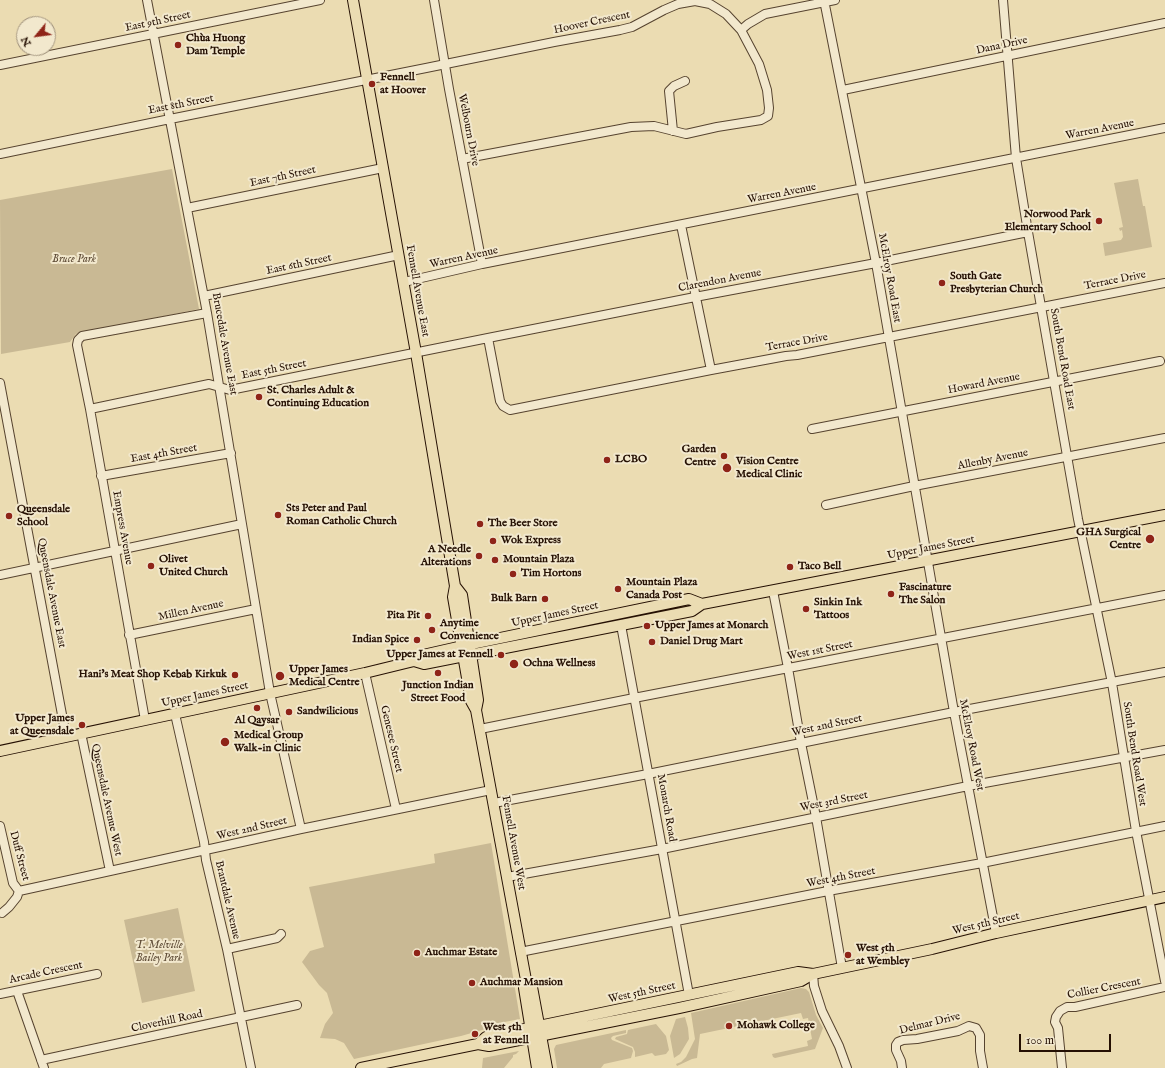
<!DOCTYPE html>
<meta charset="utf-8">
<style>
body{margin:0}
#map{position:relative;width:1165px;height:1068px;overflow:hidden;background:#ebdcb2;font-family:"IM FELL English",serif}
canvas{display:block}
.north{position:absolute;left:16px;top:16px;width:40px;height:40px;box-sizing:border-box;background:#f2e8cd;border:1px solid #a0927c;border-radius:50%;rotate:241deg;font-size:11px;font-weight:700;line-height:16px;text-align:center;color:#251003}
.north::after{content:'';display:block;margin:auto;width:14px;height:18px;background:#8f2418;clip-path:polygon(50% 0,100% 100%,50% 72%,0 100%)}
.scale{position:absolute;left:1019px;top:1034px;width:92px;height:18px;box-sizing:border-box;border:2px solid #251003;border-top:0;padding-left:5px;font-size:12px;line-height:14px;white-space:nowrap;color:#251003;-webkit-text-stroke:3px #f2e8cd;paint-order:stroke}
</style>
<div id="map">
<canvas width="1165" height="1068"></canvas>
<div class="north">N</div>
<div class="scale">100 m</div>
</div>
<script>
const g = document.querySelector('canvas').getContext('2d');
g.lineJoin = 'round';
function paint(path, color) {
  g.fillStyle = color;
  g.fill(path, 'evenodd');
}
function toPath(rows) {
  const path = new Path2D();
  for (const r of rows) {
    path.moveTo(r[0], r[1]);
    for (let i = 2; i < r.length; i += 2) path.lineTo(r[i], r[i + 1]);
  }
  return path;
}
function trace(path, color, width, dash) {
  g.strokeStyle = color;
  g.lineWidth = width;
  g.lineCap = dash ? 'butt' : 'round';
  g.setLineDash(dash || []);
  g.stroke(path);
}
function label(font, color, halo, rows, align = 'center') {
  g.font = font + ' "IM FELL English",serif';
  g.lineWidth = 4;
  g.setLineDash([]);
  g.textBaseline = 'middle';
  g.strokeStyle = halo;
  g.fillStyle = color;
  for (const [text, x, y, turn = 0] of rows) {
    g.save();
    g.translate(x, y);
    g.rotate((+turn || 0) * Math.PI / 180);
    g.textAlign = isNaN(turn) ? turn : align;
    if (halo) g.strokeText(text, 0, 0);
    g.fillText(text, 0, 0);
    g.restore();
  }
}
const green = toPath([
 [172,169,199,309,76,334,70,342,1,354,0,200],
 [1138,179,1143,206,1145,206,1152,247,1105,256,1103,243,1121,240,1123,237,1122,230,1120,231,1119,228,1123,227,1114,183],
 [491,843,520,1019,489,1025,489,1028,461,1036,354,1059,344,1043,335,1039,320,1038,325,1024,333,1013,327,993,319,985,302,962,310,951,324,947,309,887,435,863,434,854],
 [178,908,195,991,142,1003,124,920],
 [801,988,806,989,809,992,816,1015,823,1028,815,1049,775,1058,773,1057,772,1054,808,1046,807,1041,812,1039,808,1018,803,1019,801,1013,700,1034,697,1058,692,1059,677,1066,676,1064,681,1062,686,1057,695,1039,691,1013],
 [685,1017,688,1028,689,1039,680,1054,674,1058,670,1036,676,1019],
 [656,1024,666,1036,669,1050,666,1054,655,1056,652,1053,635,1057,635,1052,633,1047,615,1039,616,1037,627,1034,628,1030],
 [626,1030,626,1033,613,1036,611,1038,612,1040,632,1048,633,1051,631,1058,604,1064,601,1068,557,1068,554,1049,556,1045],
 [519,1051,516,1054,513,1055,513,1057,504,1068,482,1068,483,1058]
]);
const minor = toPath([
 [147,0,207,313,270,693,301,829],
 [434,0,449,89,482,264],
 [824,0,876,263,954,712,996,933],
 [1003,0,1016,158,1028,232,1078,519,1112,683,1136,831,1165,981],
 [741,30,748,24,765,14,835,0],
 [0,65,320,0],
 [843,90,1165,23],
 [673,131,669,91,674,86,685,81],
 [0,154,170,119,426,68,554,42,620,30,632,27,664,10,678,4,695,1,710,4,726,14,741,30,759,64,767,90,769,108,768,116,761,120,717,127,686,134,654,126,631,127,462,159],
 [187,208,383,168],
 [681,225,711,370],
 [404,282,482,264,1165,128],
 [204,296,399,255],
 [488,338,500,401,503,406,510,410,711,370,786,356,797,355,1165,283],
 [0,383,66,736],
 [90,409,209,384,230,390,488,338,695,297,876,263,1028,232],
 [812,429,1160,361],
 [101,476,231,453],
 [826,505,914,486,1165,438],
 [0,575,242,524],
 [773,591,788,668,801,743,816,817,842,968],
 [621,625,689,995],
 [129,635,256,609],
 [365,673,396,809],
 [175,714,204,842,206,860,227,949,251,1068],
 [145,720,90,409,77,345,78,340,82,336,207,313],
 [480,729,634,698,1165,595],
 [81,733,110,871],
 [494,803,648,774,954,712,1165,672],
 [0,826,13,883,19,891],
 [507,877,662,849,968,786,1165,750],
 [19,891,301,829,491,790],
 [2,913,9,907,17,897,19,891],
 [227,949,277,938,281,934],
 [520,952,828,891,982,863,1165,826],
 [813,974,814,986,822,1011,839,1046,847,1068],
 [17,991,44,1068],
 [0,994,97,974],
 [41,1060,297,1005],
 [902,1068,901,1061,896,1050,896,1045,898,1042,903,1040,917,1039,958,1031,969,1026,976,1028,980,1035,980,1051,983,1068],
 [1062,1068,1058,1028,1055,1022,1056,1017,1060,1011,1067,1007,1075,1007,1165,987]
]);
const major = toPath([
 [353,0,416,353,455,586,453,597,471,701,476,710],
 [455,586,462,595,478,700,476,710,526,980,524,988,537,1068],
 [414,661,424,664,692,611,702,604,1165,515],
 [0,751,365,673,414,661,423,655,476,643,689,599,702,604],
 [526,980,532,987,547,1068],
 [478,1044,486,1037,798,972,813,974,932,949,996,933,1165,897],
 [361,1068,478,1044,489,1046,679,1008,801,981,813,974]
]);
const markers = [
 [178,45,4,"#8f2418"],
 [372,84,4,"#8f2418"],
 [1099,221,4,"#8f2418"],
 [942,283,4,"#8f2418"],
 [259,397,4,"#8f2418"],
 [724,456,4,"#8f2418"],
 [607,460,4,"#8f2418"],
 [727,468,5,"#8f2418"],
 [278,515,4,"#8f2418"],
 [9,516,4,"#8f2418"],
 [480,524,4,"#8f2418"],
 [1150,539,5,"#8f2418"],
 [493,541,4,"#8f2418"],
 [479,556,4,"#8f2418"],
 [495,560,4,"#8f2418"],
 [151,566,4,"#8f2418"],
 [790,567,4,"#8f2418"],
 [513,574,4,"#8f2418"],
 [618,589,4,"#8f2418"],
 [891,594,4,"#8f2418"],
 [545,599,4,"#8f2418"],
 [806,609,4,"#8f2418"],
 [428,616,4,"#8f2418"],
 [647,626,4,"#8f2418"],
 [432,630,4,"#8f2418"],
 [417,640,4,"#8f2418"],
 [652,642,4,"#8f2418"],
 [501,655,4,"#8f2418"],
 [514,664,5,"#8f2418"],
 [438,673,4,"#8f2418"],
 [235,675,4,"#8f2418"],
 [280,676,5,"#8f2418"],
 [257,708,4,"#8f2418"],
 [289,712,4,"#8f2418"],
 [82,725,4,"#8f2418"],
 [225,742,5,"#8f2418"],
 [417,953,4,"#8f2418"],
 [848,955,4,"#8f2418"],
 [472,983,4,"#8f2418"],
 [729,1026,4,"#8f2418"],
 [475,1034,4,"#8f2418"]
];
const streetNames = [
 ["East 9th Street",158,22,-12],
 ["Hoover Crescent",592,23,-12],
 ["Dana Drive",1002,46,-12],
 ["East 8th Street",181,105,-11],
 ["Welbourn Drive",468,130,79],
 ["Warren Avenue",1100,130,-11],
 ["East 7th Street",283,177,-12],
 ["Warren Avenue",782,194,-11],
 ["Warren Avenue",464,258,-12],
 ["East 6th Street",299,265,-12],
 ["McElroy Road East",889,278,80],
 ["Clarendon Avenue",720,281,-11],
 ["Terrace Drive",1115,281,-11],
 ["Fennell Avenue East",417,291,80],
 ["Terrace Drive",797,343,-10],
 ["Brucedale Avenue East",224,344,80],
 ["South Bend Road East",1062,359,80],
 ["East 5th Street",274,370,-11],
 ["Howard Avenue",984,384,-11],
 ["East 4th Street",164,454,-10],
 ["Allenby Avenue",993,460,-11],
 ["Empress Avenue",122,528,80],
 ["Upper James Street",931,548,-11],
 ["Queensdale Avenue East",51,593,79],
 ["Millen Avenue",191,611,-12],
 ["Upper James Street",555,615,-12],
 ["West 1st Street",820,651,-11],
 ["Upper James Street",205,695,-12],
 ["West 2nd Street",827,726,-12],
 ["Genesee Street",391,739,77],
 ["McElroy Road West",971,745,79],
 ["South Bend Road West",1134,754,81],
 ["Queensdale Avenue West",106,800,78],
 ["West 3rd Street",834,802,-11],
 ["Monarch Road",666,808,80],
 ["West 2nd Street",252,829,-13],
 ["Fennell Avenue West",513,843,80],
 ["Duff Street",19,856,75],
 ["West 4th Street",841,878,-11],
 ["Brantdale Avenue",227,900,77],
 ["West 5th Street",986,924,-13],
 ["Arcade Crescent",46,973,-12],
 ["Collier Crescent",1104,989,-11],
 ["West 5th Street",642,993,-12],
 ["Cloverhill Road",167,1022,-12],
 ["Delmar Drive",930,1024,-14]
];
const poiNames = [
 ["Chùa Huong",186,39],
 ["Dam Temple",186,52],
 ["Fennell",380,78],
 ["at Hoover",380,91],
 ["Norwood Park",1091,215,"right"],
 ["Elementary School",1091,228,"right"],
 ["South Gate",950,277],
 ["Presbyterian Church",950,290],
 ["St. Charles Adult &",267,391],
 ["Continuing Education",267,404],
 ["Garden",716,450,"right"],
 ["Centre",716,463,"right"],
 ["LCBO",615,460],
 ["Vision Centre",736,462],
 ["Medical Clinic",736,475],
 ["Sts Peter and Paul",286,509],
 ["Roman Catholic Church",286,522],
 ["Queensdale",17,510],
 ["School",17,523],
 ["The Beer Store",488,524],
 ["GHA Surgical",1141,533,"right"],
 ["Centre",1141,546,"right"],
 ["Wok Express",501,541],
 ["A Needle",471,550,"right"],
 ["Alterations",471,563,"right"],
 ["Olivet",159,560],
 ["United Church",159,573],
 ["Mountain Plaza",503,560],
 ["Taco Bell",798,567],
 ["Tim Hortons",521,574],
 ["Mountain Plaza",626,583],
 ["Canada Post",626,596],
 ["Fascinature",899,588],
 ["The Salon",899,601],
 ["Bulk Barn",537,599,"right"],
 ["Sinkin Ink",814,603],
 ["Tattoos",814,616],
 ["Pita Pit",420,616,"right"],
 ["Anytime",440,624],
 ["Convenience",440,637],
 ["Upper James at Monarch",655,626],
 ["Indian Spice",409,640,"right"],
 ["Daniel Drug Mart",660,642],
 ["Upper James at Fennell",493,655,"right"],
 ["Ochna Wellness",523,664],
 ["Upper James",289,670],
 ["Medical Centre",289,683],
 ["Hani's Meat Shop Kebab Kirkuk",227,675,"right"],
 ["Junction Indian",438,686,"center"],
 ["Street Food",438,699,"center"],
 ["Sandwilicious",297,712],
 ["Upper James",74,719,"right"],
 ["at Queensdale",74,732,"right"],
 ["Al Qaysar",257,721,"center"],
 ["Medical Group",234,736],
 ["Walk-in Clinic",234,749],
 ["West 5th",856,949],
 ["at Wembley",856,962],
 ["Auchmar Estate",425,953],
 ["Auchmar Mansion",480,983],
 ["Mohawk College",737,1026],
 ["West 5th",483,1028],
 ["at Fennell",483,1041]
];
const parkNames = [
 ["Bruce Park",74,260],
 ["T. Melville",159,946],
 ["Bailey Park",159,959]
];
paint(green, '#c9b994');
trace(minor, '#56432f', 10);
trace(major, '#251003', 12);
trace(minor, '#f2e8cd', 8);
trace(major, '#ebdcb2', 10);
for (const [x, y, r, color] of markers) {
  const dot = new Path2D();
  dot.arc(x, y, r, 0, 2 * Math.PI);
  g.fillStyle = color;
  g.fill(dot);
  trace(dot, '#f2e8cd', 1.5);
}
label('11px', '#251003', '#f2e8cd', streetNames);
label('bold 11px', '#251003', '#f2e8cd', poiNames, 'left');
label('italic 11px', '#5e4b36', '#f2e8cd', parkNames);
</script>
